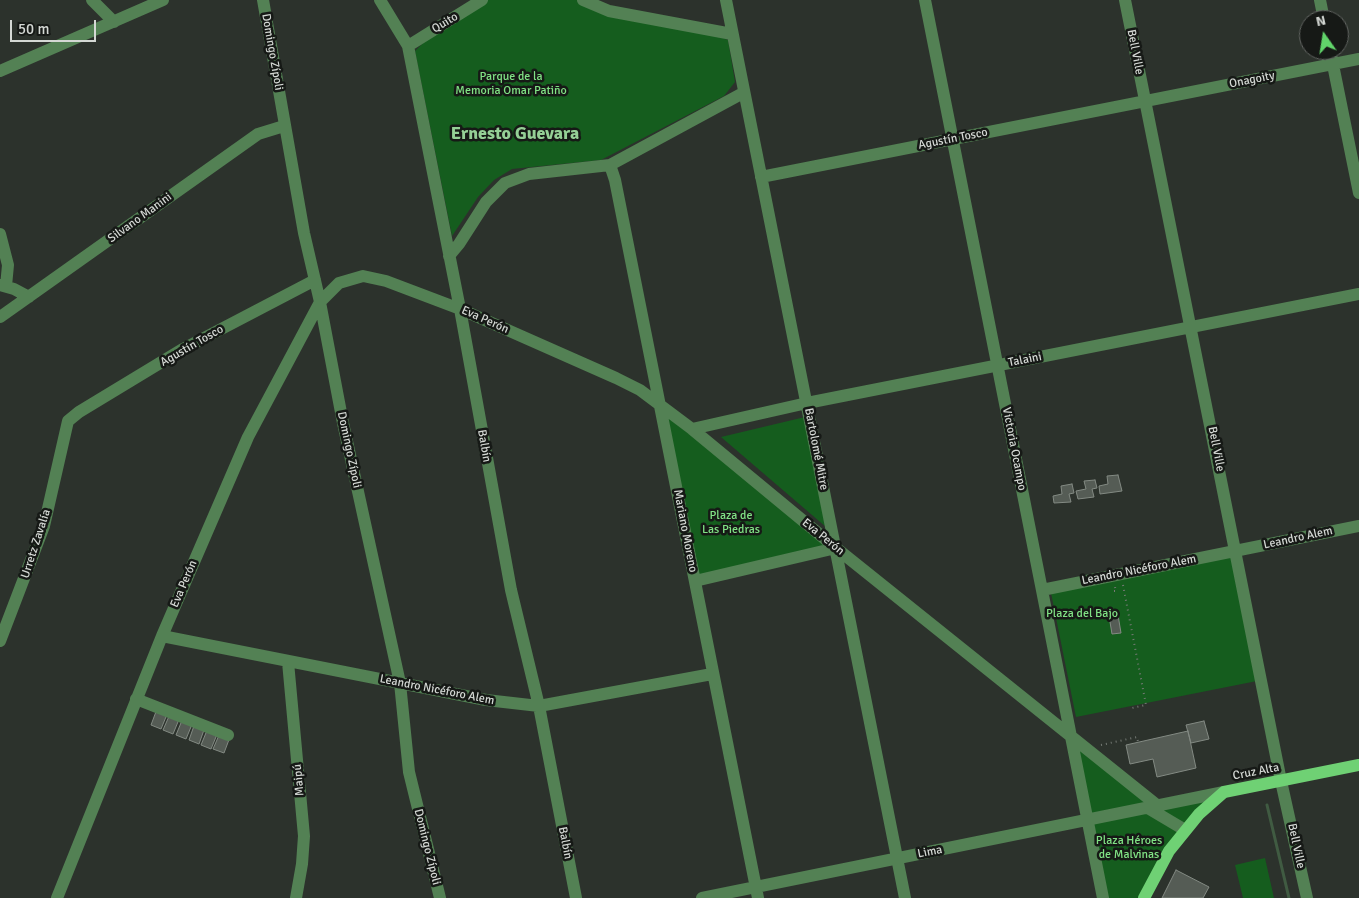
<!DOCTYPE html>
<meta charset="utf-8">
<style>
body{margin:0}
#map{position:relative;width:1359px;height:898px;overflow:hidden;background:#2c322c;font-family:Signika,sans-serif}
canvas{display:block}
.north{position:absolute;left:1299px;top:10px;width:50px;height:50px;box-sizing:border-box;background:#161916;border:1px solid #626562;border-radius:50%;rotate:347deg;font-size:14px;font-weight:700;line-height:20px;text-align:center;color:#d4d8d4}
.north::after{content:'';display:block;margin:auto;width:18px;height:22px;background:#61d46a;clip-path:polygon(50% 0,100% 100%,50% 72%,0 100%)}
.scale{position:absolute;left:10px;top:20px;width:86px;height:22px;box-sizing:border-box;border:2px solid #d4d8d4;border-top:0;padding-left:6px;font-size:15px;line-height:18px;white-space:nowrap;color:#d4d8d4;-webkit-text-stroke:4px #161916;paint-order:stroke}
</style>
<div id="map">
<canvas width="1359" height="898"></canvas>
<div class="north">N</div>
<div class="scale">50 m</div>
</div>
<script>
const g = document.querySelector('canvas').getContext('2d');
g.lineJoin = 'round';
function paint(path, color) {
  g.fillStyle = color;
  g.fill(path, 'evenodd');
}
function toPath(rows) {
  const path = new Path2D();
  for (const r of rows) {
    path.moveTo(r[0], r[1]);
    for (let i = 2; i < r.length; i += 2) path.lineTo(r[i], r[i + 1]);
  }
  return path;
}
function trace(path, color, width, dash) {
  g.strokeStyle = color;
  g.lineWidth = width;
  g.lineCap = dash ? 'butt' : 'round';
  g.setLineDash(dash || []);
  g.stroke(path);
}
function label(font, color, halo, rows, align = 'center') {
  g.font = font + ' Signika,sans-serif';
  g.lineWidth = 5;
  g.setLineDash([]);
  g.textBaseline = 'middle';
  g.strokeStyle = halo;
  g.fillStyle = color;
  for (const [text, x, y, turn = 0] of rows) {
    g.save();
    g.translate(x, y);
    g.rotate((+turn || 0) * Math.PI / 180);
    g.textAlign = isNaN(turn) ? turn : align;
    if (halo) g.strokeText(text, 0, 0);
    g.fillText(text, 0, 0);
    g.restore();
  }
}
const green = toPath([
 [486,0,578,0,723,38,728,40,735,82,724,96,601,160,512,169,494,180,478,197,452,236,415,51,425,41],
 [659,403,836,548,695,581],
 [805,417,826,527,721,437],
 [1232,556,1257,681,1076,717,1051,593],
 [1069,735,1158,806,1224,792,1199,815,1144,898,1103,898],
 [1265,858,1274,898,1243,898,1235,865]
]);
const stream = toPath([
 [1267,805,1289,898]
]);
const building = toPath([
 [1118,475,1122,491,1100,494,1099,486,1108,484,1107,476,1118,475],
 [1095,480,1097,488,1092,489,1094,497,1078,499,1076,491,1086,489,1084,481,1095,480],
 [1072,484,1074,493,1069,494,1071,502,1054,503,1053,496,1062,494,1061,486,1072,484],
 [1118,615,1121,633,1112,634,1109,616,1118,615],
 [157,709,168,712,161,729,151,725,157,709],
 [170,714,180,717,173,734,163,730,170,714],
 [183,718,193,722,186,739,176,735,183,718],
 [1204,721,1209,739,1191,743,1186,725,1204,721],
 [195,723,205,727,199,744,189,740,195,723],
 [208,728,218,732,211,749,201,745,208,728],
 [1188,731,1196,768,1157,777,1153,759,1130,764,1126,745,1188,731],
 [220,733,230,737,224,753,213,749,220,733],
 [1176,870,1209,887,1203,898,1162,898,1176,870]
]);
const path = toPath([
 [1123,585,1146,705,1132,708,1131,705],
 [1114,591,1116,591,1115,587],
 [1101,745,1137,737,1138,742]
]);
const minor = toPath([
 [92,0,114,22],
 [263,0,304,233,320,302,343,423,400,683,409,772,440,898],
 [380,0,408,46,460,309,511,590,539,706,576,898],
 [583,0,609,11,732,34],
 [726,0,905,898],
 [925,0,1103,898],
 [1125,0,1281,781,1307,898],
 [1320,0,1324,20],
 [408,46,482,0],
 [1330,50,1359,193],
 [0,71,163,0],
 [610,165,615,180,758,898],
 [761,177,1359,59],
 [0,234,8,265,6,286],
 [449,256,459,244,486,202,505,183,529,174,610,165,743,93],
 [0,285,14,289,29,297],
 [0,317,258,134,284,126],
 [692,429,807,403,1359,294],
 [695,581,836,548],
 [1042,590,1359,526],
 [162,636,486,700,539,706,712,674],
 [0,641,44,526,68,421,79,412,183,349,315,280],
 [288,662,304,836,302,864,296,898],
 [136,699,228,735],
 [1148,808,1185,830],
 [57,898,162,636,248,437,320,302,339,283,363,276,386,281,460,309,616,378,640,390,692,429,836,548,1158,806],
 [702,898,1224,792]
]);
const major = toPath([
 [1144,898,1169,851,1199,814,1224,792,1359,765]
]);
const streetNames = [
 ["Quito",445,23,-31],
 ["Domingo Zípoli",272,52,80],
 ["Bell Ville",1135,52,79],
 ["Onagoity",1252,80,-11],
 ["Agustín Tosco",953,139,-11],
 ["Silvano Manini",140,218,-36],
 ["Eva Perón",485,320,24],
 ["Agustín Tosco",192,346,-30],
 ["Talaini",1025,360,-11],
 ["Balbín",484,446,80],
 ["Bartolomé Mitre",816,449,79],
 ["Victoria Ocampo",1014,449,79],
 ["Bell Ville",1216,449,79],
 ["Domingo Zípoli",349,450,78],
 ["Mariano Moreno",685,531,79],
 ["Eva Perón",823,537,39],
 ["Leandro Alem",1298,538,-12],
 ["Urretz Zavalía",36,544,-72],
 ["Leandro Nicéforo Alem",1139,570,-11],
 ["Eva Perón",184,584,-67],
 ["Leandro Nicéforo Alem",437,690,11],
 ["Cruz Alta",1256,772,-11],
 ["Maipú",299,780,-95],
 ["Balbín",565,843,79],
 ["Bell Ville",1296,846,78],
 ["Domingo Zípoli",427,847,76],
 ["Lima",930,852,-11]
];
const parkNames = [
 ["Parque de la",511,77],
 ["Memoria Omar Patiño",511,91],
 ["Plaza de",731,516],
 ["Las Piedras",731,530],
 ["Plaza del Bajo",1082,614],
 ["Plaza Héroes",1129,841],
 ["de Malvinas",1129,855]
];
const districtNames = [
 ["Ernesto Guevara",515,134]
];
paint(green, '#155d1e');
trace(stream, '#405b42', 3);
paint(building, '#555c55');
trace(building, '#838a83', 1);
trace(path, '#757a75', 2, [1, 4]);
trace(minor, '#538154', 12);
trace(major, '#6fd174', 12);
label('12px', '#d4d8d4', '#161916', streetNames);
label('12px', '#81e285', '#161916', parkNames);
label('bold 18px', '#95d096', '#161916', districtNames);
</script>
